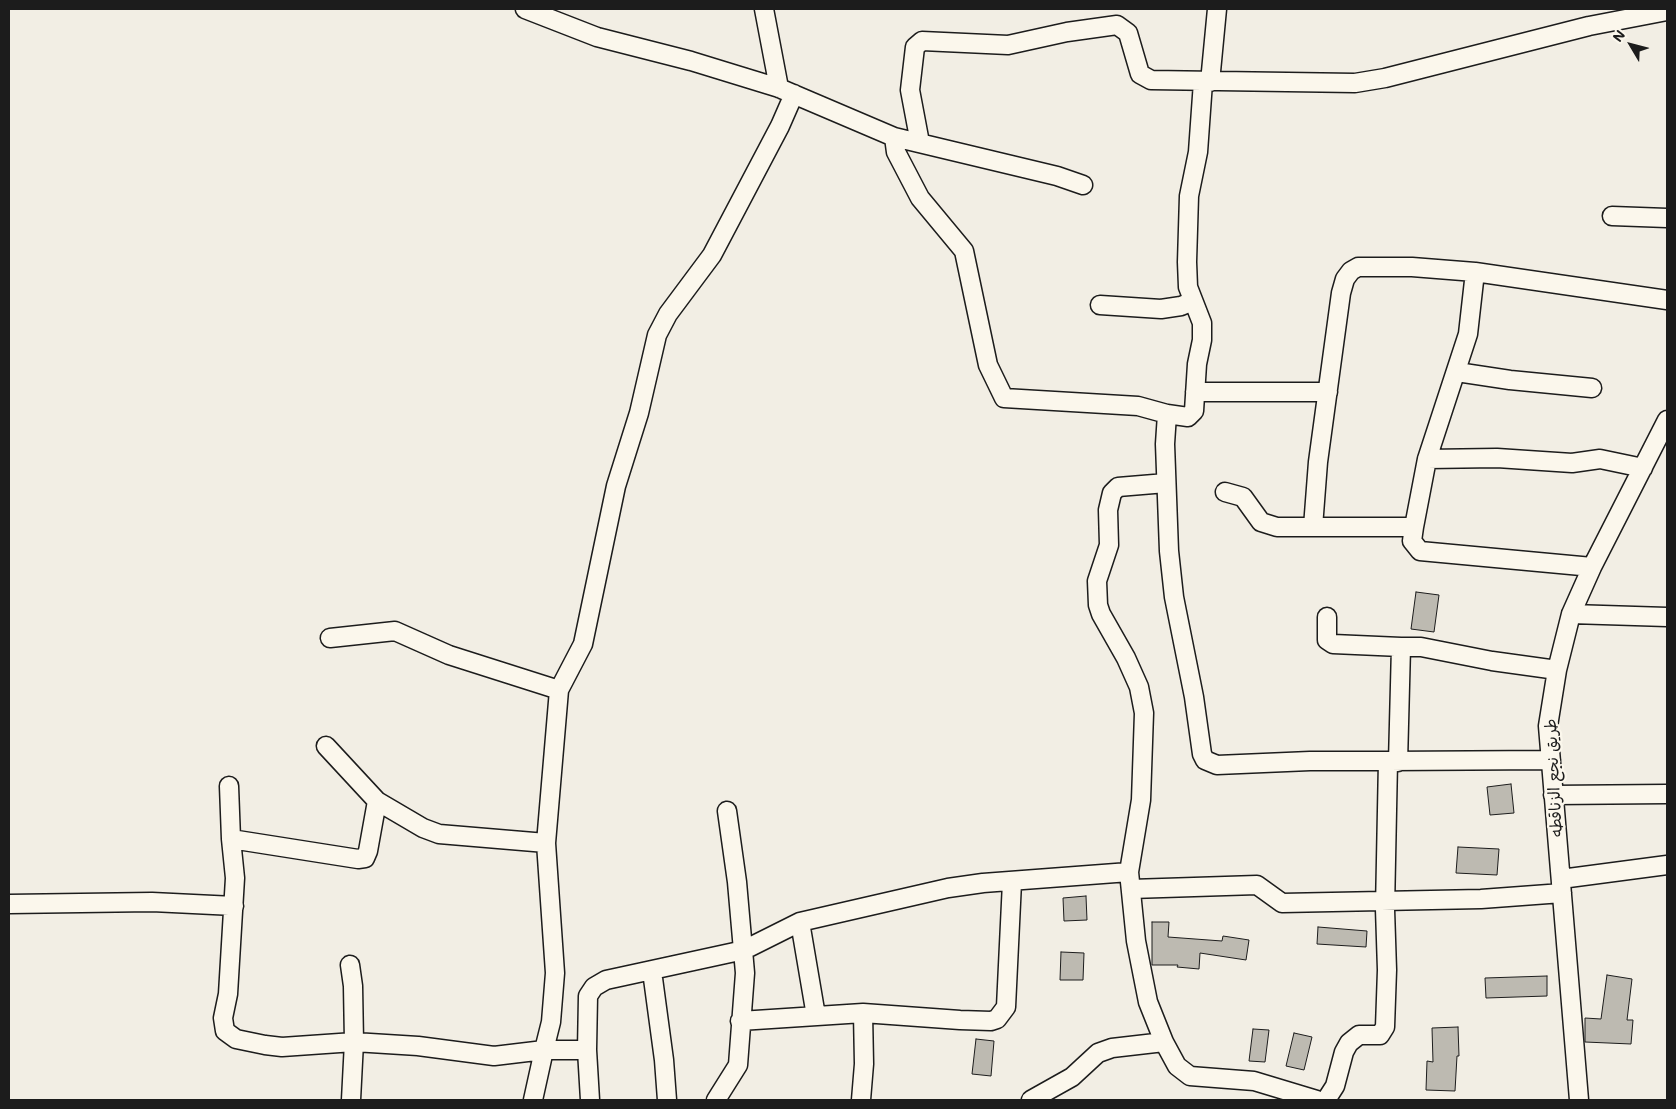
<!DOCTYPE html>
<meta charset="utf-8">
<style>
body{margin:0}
#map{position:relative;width:1676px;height:1109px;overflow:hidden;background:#f2eee4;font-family:Mali,sans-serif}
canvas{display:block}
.frame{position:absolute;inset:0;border:10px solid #1c1c1c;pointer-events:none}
.north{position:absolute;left:1606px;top:20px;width:50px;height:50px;-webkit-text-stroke:4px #fbf7ec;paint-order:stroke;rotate:307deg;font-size:14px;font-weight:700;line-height:20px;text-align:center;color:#1c1c1c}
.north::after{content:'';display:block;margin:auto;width:18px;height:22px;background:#1c1c1c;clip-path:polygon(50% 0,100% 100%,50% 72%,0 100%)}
</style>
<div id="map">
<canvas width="1676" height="1109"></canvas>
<div class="frame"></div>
<div class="north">N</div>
</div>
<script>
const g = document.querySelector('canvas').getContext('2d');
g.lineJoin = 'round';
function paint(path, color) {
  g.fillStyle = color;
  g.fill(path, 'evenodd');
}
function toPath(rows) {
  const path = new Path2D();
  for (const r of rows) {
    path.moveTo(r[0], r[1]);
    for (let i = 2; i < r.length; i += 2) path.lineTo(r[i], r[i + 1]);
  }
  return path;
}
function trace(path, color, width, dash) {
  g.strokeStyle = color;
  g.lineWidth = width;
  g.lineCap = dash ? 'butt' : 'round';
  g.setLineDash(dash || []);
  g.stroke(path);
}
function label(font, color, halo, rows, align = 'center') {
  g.font = font + ' Mali,"Playpen Sans Arabic",sans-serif';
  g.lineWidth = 4.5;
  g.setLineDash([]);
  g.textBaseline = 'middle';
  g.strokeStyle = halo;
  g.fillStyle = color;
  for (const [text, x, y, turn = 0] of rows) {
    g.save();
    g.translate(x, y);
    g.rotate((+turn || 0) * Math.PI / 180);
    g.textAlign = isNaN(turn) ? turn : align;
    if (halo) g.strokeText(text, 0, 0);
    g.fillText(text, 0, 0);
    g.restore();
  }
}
const building = toPath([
 [1416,592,1439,595,1434,632,1411,629,1416,592],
 [1511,784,1514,813,1490,815,1487,787,1511,784],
 [1458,847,1499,849,1497,875,1456,873,1458,847],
 [1086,896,1087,920,1064,921,1063,898,1086,896],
 [1152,922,1169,922,1168,937,1222,941,1223,936,1249,940,1246,960,1200,953,1199,969,1177,967,1178,965,1152,965,1152,922],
 [1318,927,1367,931,1366,947,1317,944,1318,927],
 [1061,952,1084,953,1083,980,1060,980,1061,952],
 [1607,975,1632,979,1627,1020,1633,1020,1631,1044,1585,1042,1585,1018,1601,1019,1607,975],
 [1547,976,1547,996,1486,998,1485,978,1547,976],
 [1458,1027,1459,1056,1457,1056,1455,1091,1426,1090,1427,1061,1433,1062,1432,1028,1458,1027],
 [1253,1029,1269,1030,1265,1062,1249,1061,1253,1029],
 [1294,1033,1312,1037,1304,1070,1286,1066,1294,1033],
 [976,1039,994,1041,991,1076,972,1074,976,1039]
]);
const minor = toPath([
 [525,9,597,37,691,61,779,88,894,137,1057,176,1083,185],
 [764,9,779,88],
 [1203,82,1198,152,1189,196,1187,262,1188,287,1202,323,1202,340,1197,364,1194,411,1188,417,1167,414,1165,444,1169,551,1174,597,1194,697,1202,754,1205,760,1217,765,1310,761,1388,761],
 [1210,82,1217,9],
 [894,137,896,152,920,198,964,251,988,365,1004,398,1138,406,1167,414],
 [920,143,910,90,915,47,922,41,1008,45,1067,32,1117,25,1128,33,1140,74,1151,80,1355,83,1385,78,1589,26,1667,11],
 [1612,216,1667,218],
 [1100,305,1161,309,1181,306,1193,301],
 [1457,372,1510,380,1592,388],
 [1195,392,1328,392],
 [1427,459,1497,458,1572,463,1600,459,1643,468],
 [1225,492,1243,497,1261,522,1277,527,1414,527,1412,541,1420,551,1592,567],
 [1313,527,1318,462,1341,293,1345,279,1351,271,1358,267,1412,267,1475,272],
 [1414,527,1427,459,1468,334,1475,272,1667,300],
 [1571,614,1667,617],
 [1327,617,1327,640,1333,644,1401,647],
 [330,638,395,631,449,655,559,690],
 [326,746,377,801],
 [1398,762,1401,647,1421,647,1492,661,1557,670],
 [229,786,231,839,235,878,228,994,223,1018,225,1031,236,1039,265,1045,282,1047,354,1042,353,986,350,965],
 [1553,795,1667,794],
 [231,839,358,859,365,858,368,851,377,801,423,828,439,834,546,843],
 [1129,872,1141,800,1144,713,1139,687,1126,658,1101,614,1098,605,1097,581,1109,545,1108,510,1112,493,1118,487,1166,483],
 [1561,879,1667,865],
 [1131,889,1257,885,1282,903,1481,899,1562,893],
 [9,904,152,902,234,906],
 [800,922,816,1016],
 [652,971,664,1060,667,1100],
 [740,1021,863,1013,960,1020,991,1021,997,1019,1006,1007,1012,882],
 [587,1050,588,996,594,987,606,980,744,950,800,922,948,888,983,883,1129,872,1136,941,1148,1002,1164,1042,1177,1066,1190,1076,1254,1081,1317,1100],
 [351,1100,354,1042,418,1046,494,1056,544,1050,551,1022,555,973,546,843,559,690,583,644,616,486,639,413,657,335,668,314,712,255,780,126,794,94],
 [533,1100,544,1050,587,1050,590,1100],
 [716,1100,738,1065,745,973,737,882,727,811],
 [861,1100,864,1064,863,1013],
 [1031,1100,1072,1077,1098,1053,1112,1048,1164,1042],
 [1326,1100,1335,1086,1344,1052,1349,1043,1359,1035,1380,1035,1385,1027,1387,970,1385,909,1388,761,1551,760],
 [1579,1100,1548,726,1557,670,1571,614,1592,567,1667,420]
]);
const streetNames = [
 ["طريق نجع الزناقطه",1554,778,-93]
];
paint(building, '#bdbab1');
trace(building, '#1c1c1c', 1);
trace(minor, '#1c1c1c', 21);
trace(minor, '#fbf7ec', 18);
label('16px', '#1c1c1c', '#fbf7ec', streetNames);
</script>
